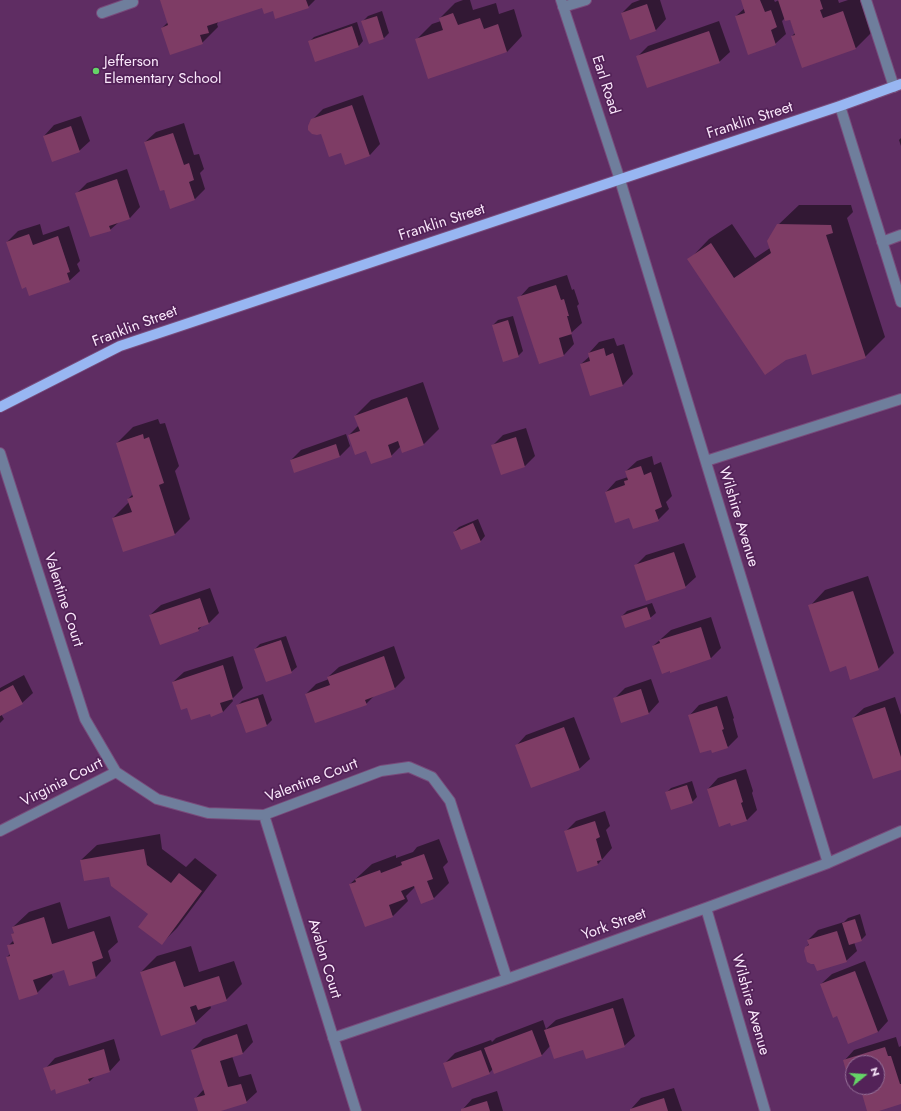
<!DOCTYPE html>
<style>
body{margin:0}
#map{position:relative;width:901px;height:1111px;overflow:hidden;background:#5f2d63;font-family:Jost,sans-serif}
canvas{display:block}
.north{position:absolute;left:845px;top:1055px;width:40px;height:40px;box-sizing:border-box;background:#532258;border:1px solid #967199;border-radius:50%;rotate:72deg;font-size:11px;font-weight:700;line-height:16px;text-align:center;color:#fae8fb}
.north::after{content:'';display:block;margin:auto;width:14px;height:18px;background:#65d467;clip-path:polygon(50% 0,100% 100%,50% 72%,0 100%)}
</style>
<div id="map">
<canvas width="901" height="1111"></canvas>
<div class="north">N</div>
</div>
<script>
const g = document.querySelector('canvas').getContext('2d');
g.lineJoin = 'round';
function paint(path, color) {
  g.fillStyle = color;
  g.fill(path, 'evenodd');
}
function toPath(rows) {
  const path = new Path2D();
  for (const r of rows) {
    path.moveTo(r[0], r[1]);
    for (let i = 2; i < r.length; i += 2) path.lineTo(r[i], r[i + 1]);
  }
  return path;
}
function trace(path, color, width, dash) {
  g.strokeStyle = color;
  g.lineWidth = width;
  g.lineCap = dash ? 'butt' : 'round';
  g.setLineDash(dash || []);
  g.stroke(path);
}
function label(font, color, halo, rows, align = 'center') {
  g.font = font + ' Jost,sans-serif';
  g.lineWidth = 3.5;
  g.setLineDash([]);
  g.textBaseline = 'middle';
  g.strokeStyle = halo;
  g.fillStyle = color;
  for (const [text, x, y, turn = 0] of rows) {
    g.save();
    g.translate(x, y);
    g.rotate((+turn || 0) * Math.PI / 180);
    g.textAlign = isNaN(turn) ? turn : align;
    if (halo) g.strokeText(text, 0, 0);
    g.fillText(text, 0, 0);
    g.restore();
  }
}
const shadow = toPath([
 [161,0,315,0,308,7,273,10,263,6,219,21,217,24,218,27,202,43,162,28,168,22],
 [463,0,470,0,473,10,496,3,499,14,514,9,522,36,507,52,416,40,432,24,441,21,440,18,455,3],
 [640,0,660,0,666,19,656,30,631,39,622,13,632,3],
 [742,0,774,0,775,2,779,0,838,0,839,3,848,0,860,0,871,33,856,48,803,67,792,36,795,33,790,19,785,18,782,21,786,34,775,44,736,16,745,8],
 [382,11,389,33,384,38,370,42,363,21,368,16],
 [719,21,730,52,719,62,637,57,648,46],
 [357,22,363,41,358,47,309,42,314,37],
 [363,95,380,144,370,155,346,163,342,151,322,132,312,120,323,109],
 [81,116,90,141,79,151,44,136,54,125],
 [184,123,194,155,199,154,204,169,200,173,205,189,195,199,171,207,145,142,156,132],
 [901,138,901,146,899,140],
 [127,169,140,207,130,218,119,222,110,230,76,194,87,183],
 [799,205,851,205,853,212,847,218,885,337,865,357,806,352,689,260,709,239,732,224,755,258,770,248,778,225],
 [40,224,43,235,69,226,80,261,77,264,80,271,69,281,7,242,18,231],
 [567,275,572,290,574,289,579,304,577,306,582,323,571,333,574,344,564,355,539,363,519,298,529,287],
 [513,316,523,351,518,356,493,325,498,320],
 [614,338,617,346,624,344,633,374,623,385,591,395,581,364,590,356,589,353,599,342],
 [423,382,439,429,423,445,401,446,391,456,367,449,349,435,359,425,355,416,371,400],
 [158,419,160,424,165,423,179,466,175,471,190,519,175,534,113,518,129,502,128,499,133,494,117,443,133,427],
 [526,428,535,456,525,466,502,474,492,446,503,435],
 [346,434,350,446,340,456,291,460,301,450],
 [652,456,654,465,661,462,672,496,666,502,669,509,658,520,630,517,606,492,616,481,628,477,626,471,637,461],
 [478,519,485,536,480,542,454,532,459,527],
 [684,543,696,577,685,587,635,566,646,555],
 [868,576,894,653,878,669,846,665,810,606,825,590],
 [210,588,219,613,209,623,203,625,198,630,150,615,161,605],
 [652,603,656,613,650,618,622,616,627,611],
 [711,617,721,648,711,658,671,671,653,646,671,630],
 [286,636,297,667,291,672,255,649,260,644],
 [394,646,405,678,395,688,374,696,366,704,306,694,316,684,329,679,328,677,339,667],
 [233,656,243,688,232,699,233,701,223,712,210,712,188,706,173,682,184,672],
 [24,675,33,693,22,703,1,714,4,719,0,723,0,688],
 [651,679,659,702,649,713,622,722,614,699,625,688],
 [263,694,272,720,267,725,237,706,242,701],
 [727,696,734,718,733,719,738,737,728,747,689,716,699,705],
 [895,697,901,715,901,769,853,718,864,708],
 [574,717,590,759,579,769,516,746,526,735],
 [746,769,753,791,752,793,757,810,747,820,708,789,718,778],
 [692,781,697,797,692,802,666,793,671,788],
 [605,811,610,826,606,830,612,848,598,864,578,870,565,832,576,821],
 [160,834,162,849,186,867,195,858,217,875,177,928,162,943,149,914,110,875,81,860,97,845],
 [439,839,448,862,443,867,449,883,434,898,415,887,406,896,408,901,393,916,350,884,372,864,396,855,396,858,413,852,417,847],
 [60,902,68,929,110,916,118,942,108,951,111,961,96,977,70,985,65,969,51,973,53,977,37,993,7,957,10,954,8,946,14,940,12,934,15,932,13,927,29,912],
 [860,914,866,935,861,940,854,942,857,951,846,961,806,947,809,944,808,940,818,930,844,922,848,918],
 [191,946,199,972,234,961,242,984,226,1000,210,1005,211,1008,195,1023,141,972,157,956],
 [865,961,888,1021,878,1032,821,984,832,974],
 [623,998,635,1036,624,1046,584,1049,550,1046,542,1055,493,1069,489,1073,444,1064,455,1053,491,1040,492,1042,496,1038,543,1020,546,1029,556,1020],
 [247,1024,253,1042,243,1053,232,1056,239,1077,251,1074,257,1092,246,1102,217,1111,199,1111,195,1099,204,1089,192,1050,203,1039],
 [896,1037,899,1047,901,1046,901,1103,875,1111,868,1111,861,1087,877,1087,877,1063,853,1063,853,1079,851,1071,844,1061,854,1050],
 [114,1039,120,1060,110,1071,96,1075,89,1082,55,1088,45,1069,55,1058],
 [674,1088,682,1111,631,1111,631,1109,641,1098],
 [497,1091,503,1111,462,1111,462,1110,472,1099]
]);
const building = toPath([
 [160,0,306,0,309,8,275,19,273,11,264,14,262,8,207,26,209,33,200,35,203,44,170,55,161,28,168,25],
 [741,0,760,0,765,12,771,10,777,27,771,30,776,45,748,55,735,16,745,13],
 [778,0,820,0,823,9,820,10,823,18,843,11,856,49,802,68,791,36,795,35,790,20,785,21],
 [647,4,656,31,630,40,621,13],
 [453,13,458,25,480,18,484,29,498,24,507,52,428,79,415,39,443,30,439,18],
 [377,16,384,39,369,44,361,21],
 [352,26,359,47,315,62,308,41],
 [709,31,720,63,647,88,636,56],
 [352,105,370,156,345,165,341,153,329,157,321,134,317,135,312,134,308,130,308,126,311,119],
 [71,126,80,152,52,162,43,136],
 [173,133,184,165,189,163,194,180,189,182,195,200,170,209,164,190,160,191,144,142],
 [117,179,130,219,109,226,111,231,90,237,75,193],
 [777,224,831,225,833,233,826,235,866,358,812,375,806,354,786,360,765,375,687,259,711,243,734,278,771,253,767,241],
 [29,234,33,245,58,236,70,272,67,273,70,282,29,296,26,287,22,289,6,242],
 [556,285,561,300,564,299,569,316,567,316,572,334,559,338,564,356,539,364,517,297],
 [508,320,519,357,503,362,492,325],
 [604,348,606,356,613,353,623,386,590,396,580,364,590,361,588,353],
 [407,397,424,445,402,453,398,441,388,445,392,457,371,464,366,451,355,455,348,435,360,431,354,416],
 [143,434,144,439,149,437,164,483,159,485,175,535,123,552,112,518,132,512,127,499,133,497,116,443],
 [516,437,525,467,501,475,491,445],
 [336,444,340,457,294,473,290,460],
 [641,466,644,475,651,472,662,507,655,510,659,521,633,529,629,518,615,523,605,492,625,485,624,481,628,480,625,471],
 [473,523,481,542,461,550,453,532],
 [674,552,686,588,646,601,634,565],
 [853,591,879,670,850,680,846,666,830,672,808,605],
 [200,598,209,624,198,628,199,631,160,645,149,615],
 [647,607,651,619,625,628,621,616],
 [701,627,711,659,670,673,670,671,662,674,652,646,660,643,659,640],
 [281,640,292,673,266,682,254,649],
 [384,656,395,689,365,700,367,705,315,723,305,694,330,685,327,677],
 [223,665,233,699,220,703,223,712,211,717,210,714,191,720,187,708,181,710,172,682],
 [13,685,23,704,0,716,0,692],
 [641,689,649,714,621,723,613,698],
 [258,698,267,726,246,733,236,705],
 [717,706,724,729,722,730,728,748,712,753,711,750,700,753,688,715],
 [885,707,901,757,901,770,873,779,852,718],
 [564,727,580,770,531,788,515,745],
 [736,779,743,802,741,803,747,821,731,826,730,823,719,827,707,789],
 [687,785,693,803,671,810,665,792],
 [595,821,600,837,596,839,602,860,597,861,598,865,577,872,564,831],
 [144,849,147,865,171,883,179,873,202,891,162,945,138,927,148,914,111,886,109,877,84,881,80,860],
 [424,854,433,879,427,881,434,899,421,904,414,886,401,891,405,899,389,905,393,917,365,927,349,884,356,882,355,879,380,870,381,873,402,865,401,862],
 [44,917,52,944,94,931,103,958,92,962,96,978,69,986,64,970,33,980,38,994,19,1000,6,957,10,956,7,945,14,944,11,934,14,933,12,927],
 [855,919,862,941,849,945,842,923],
 [837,931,847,962,817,971,814,964,811,964,807,962,804,951,805,947,809,945,807,940],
 [175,961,184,987,219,976,227,1001,198,1010,196,1005,190,1007,196,1024,161,1036,140,972],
 [855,971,878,1032,848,1044,837,1016,833,1018,820,984],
 [613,1008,625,1047,586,1059,583,1050,554,1059,544,1030],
 [532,1030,542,1056,494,1074,484,1048],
 [237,1034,243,1054,220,1061,228,1087,241,1084,247,1103,221,1111,198,1111,194,1098,205,1095,191,1050],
 [885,1047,888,1056,891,1056,900,1084,901,1084,901,1104,879,1111,867,1111,860,1087,877,1087,877,1063,853,1063,853,1082,850,1072,847,1074,843,1060],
 [104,1049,110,1072,88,1079,90,1083,56,1094,55,1089,51,1091,43,1068],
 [481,1050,490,1074,452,1088,443,1063],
 [664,1098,668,1111,630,1111,630,1109],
 [487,1101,490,1111,461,1111,461,1109]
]);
const minor = toPath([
 [561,0,620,180,828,863],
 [866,0,894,87],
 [563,7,586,0],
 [102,13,133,2,132,0],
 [840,106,901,302],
 [882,242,901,235],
 [0,453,85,719,116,772,157,799,208,813,264,815,381,771,409,767,432,777,450,801,507,979],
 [706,461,901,399],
 [264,815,356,1111],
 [0,831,116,772],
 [706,908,765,1111],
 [333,1038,507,979,706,908,828,863,901,831]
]);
const major = toPath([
 [0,407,120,346,840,106,901,84]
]);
const markers = [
 [96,71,4,"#65d467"]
];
const poiNames = [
 ["Jefferson",104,62],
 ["Elementary School",104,79]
];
const streetNames = [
 ["Earl Road",605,85,72],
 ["Franklin Street",750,121,-18],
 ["Franklin Street",442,223,-18],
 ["Franklin Street",135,327,-21],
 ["Wilshire Avenue",738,517,73],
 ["Valentine Court",63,600,72],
 ["Valentine Court",312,781,-21],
 ["Virginia Court",62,783,-27],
 ["York Street",614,925,-20],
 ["Avalon Court",324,959,73],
 ["Wilshire Avenue",750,1005,74]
];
paint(shadow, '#0007');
paint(building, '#7e3c65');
trace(minor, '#784b7b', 12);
trace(major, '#784b7b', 12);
trace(minor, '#6f7e9c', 10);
trace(major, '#98b6f2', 10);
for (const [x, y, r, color] of markers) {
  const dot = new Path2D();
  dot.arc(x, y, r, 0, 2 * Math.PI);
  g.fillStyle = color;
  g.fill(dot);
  trace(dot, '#532258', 1.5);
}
label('15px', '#fae8fb', '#532258', poiNames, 'left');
label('15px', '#fae8fb', '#532258', streetNames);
</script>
